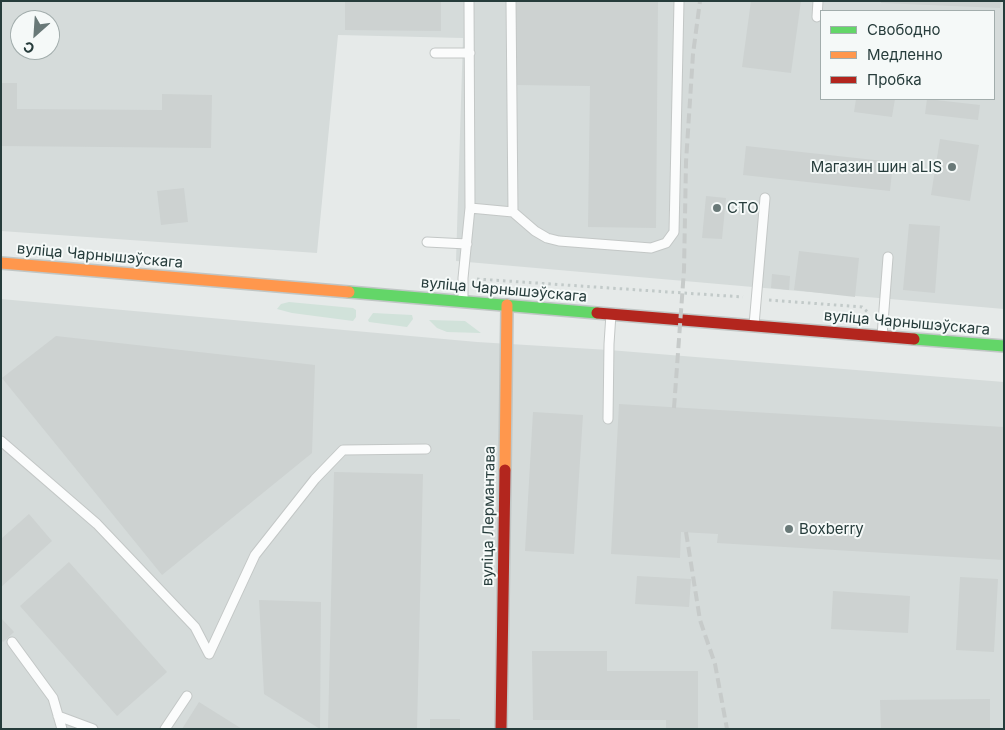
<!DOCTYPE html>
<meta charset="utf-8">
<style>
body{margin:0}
#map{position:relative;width:1005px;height:730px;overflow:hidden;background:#e6eae9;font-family:Inter,sans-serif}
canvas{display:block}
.frame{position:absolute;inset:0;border:2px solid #263c3b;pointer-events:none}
.legend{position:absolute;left:820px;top:10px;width:175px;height:90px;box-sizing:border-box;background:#f5f9f8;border:1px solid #a2adac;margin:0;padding:6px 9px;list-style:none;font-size:15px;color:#263c3b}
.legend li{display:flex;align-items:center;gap:10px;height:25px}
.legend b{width:25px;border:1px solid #a2adac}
.north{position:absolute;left:10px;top:10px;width:50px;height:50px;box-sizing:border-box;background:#f5f9f8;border:1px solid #a2adac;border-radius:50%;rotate:206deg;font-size:14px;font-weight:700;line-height:20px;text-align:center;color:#263c3b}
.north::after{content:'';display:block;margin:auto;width:18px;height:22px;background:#697978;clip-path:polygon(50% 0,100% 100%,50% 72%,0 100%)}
</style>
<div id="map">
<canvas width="1005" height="730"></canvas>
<div class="frame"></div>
<ul class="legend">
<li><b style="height:6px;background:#63d668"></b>Свободно</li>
<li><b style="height:6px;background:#ff974d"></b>Медленно</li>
<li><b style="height:6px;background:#b3261e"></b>Пробка</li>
</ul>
<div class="north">С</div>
</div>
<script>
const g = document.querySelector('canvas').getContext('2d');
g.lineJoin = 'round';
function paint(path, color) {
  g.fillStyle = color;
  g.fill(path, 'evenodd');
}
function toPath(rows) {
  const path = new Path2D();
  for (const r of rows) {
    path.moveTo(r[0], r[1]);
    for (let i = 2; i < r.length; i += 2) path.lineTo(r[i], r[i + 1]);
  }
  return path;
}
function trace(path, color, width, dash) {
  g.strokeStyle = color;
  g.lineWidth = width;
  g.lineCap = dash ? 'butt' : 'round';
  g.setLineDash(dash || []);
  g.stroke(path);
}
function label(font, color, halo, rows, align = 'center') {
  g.font = font + ' Inter,sans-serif';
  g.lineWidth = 4;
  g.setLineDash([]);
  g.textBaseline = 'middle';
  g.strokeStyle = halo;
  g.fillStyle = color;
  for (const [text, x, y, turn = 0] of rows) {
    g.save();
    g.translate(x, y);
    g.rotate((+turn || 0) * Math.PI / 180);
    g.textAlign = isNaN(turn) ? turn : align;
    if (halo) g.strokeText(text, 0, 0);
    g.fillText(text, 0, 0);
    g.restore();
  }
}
const built = toPath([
 [1,1,1004,1,1004,309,456,261,463,38,338,35,317,253,1,231],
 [821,11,994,11,994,99,821,99],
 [20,20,50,20,50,50,20,50],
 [1,299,477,342,609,350,1004,382,1004,729,1,729]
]);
const green = toPath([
 [289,302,353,308,356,310,356,317,353,321,292,313,277,309,281,304],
 [373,313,412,315,413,319,407,327,369,322,368,320],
 [429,320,465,321,481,333,447,332,437,328]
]);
const building = toPath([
 [345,1,441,1,441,31,345,30],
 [516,1,658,1,656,228,588,227,590,86,515,85],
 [751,1,801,1,791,73,742,67],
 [881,1,1001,1,1000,8,881,3],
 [1,83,17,83,17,109,162,110,162,94,212,95,211,148,1,146],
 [856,99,895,99,892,117,854,112],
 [927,99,980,105,978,120,925,114],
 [940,139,979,145,970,201,931,195],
 [746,146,893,162,890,191,743,175],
 [184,188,188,222,161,225,157,191],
 [706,196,726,198,722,239,702,238],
 [909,224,940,226,935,293,903,290],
 [799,251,859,258,855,297,794,290],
 [772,274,790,276,789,290,771,288],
 [56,336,315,365,312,453,162,575,2,378],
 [619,404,1004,427,1004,560,717,543,718,534,681,532,680,558,611,554],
 [533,412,583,415,574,554,525,551],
 [334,472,423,474,417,729,328,729],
 [29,514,52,541,1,587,1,539],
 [69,562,167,672,117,716,20,606],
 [637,576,691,579,689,607,635,604],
 [960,577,998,579,994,652,956,650],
 [833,591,910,596,908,633,831,629],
 [259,600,321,602,320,729,264,694],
 [1,618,14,632,3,642,1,640],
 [532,651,607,651,607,671,698,671,698,729,666,729,666,720,533,720],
 [990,699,990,729,881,729,880,700],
 [199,702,242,729,182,729],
 [430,719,460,719,460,729,430,729]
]);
const path = toPath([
 [477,279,743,297],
 [769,300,862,307,870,314]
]);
const lane = toPath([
 [511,1,513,212],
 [817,17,818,1],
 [435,53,470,53],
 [470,208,513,212,535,231,547,238,559,241,651,248,666,243,674,232,679,1],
 [427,242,467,244],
 [463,301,463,278,470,208,469,1],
 [754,325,765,198],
 [882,336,888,257],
 [608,419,609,344,611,314],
 [1,441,97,524,195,627,209,654],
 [12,642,53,698,62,729],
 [209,654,255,555,315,479,343,450,426,449],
 [58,716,93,729],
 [165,729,187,696]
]);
const fast = toPath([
 [349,292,597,313],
 [914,339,1004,346]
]);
const slow = toPath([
 [1,263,349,292],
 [505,470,507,305]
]);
const jam = toPath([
 [597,313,914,339],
 [501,729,505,470]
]);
const rail = toPath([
 [674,408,684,270,686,162,693,54,700,1],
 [686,532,700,620,715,664,727,729]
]);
const markers = [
 [952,167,5,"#697978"],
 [717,208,5,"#697978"],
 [789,529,5,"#697978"]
];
const poiNames = [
 ["Магазин шин aLIS",942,167,"right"],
 ["СТО",727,208],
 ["Boxberry",799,529]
];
const streetNames = [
 ["вуліца Чарнышэўскага",100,256,5],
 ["вуліца Чарнышэўскага",504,290,5],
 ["вуліца Чарнышэўскага",907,323,5],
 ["вуліца Лермантава",489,516,-89]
];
paint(built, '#d5dbda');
paint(green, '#d1e2da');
paint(building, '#cdd2d1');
trace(lane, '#c3c7c6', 11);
trace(fast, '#c0c6c5', 14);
trace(slow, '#c0c6c5', 14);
trace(jam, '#c0c6c5', 14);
trace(path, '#c2cac9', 3, [2.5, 4]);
trace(lane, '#fbfcfc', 9);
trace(fast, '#63d668', 11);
trace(slow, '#ff974d', 11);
trace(jam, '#b3261e', 11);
trace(rail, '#c7cbca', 4, [10, 5]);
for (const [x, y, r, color] of markers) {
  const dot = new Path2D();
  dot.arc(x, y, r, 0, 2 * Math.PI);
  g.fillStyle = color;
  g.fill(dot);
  trace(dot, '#f5f9f8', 2);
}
label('15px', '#263c3b', '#f5f9f8', poiNames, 'left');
label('15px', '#263c3b', '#f5f9f8', streetNames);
</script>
